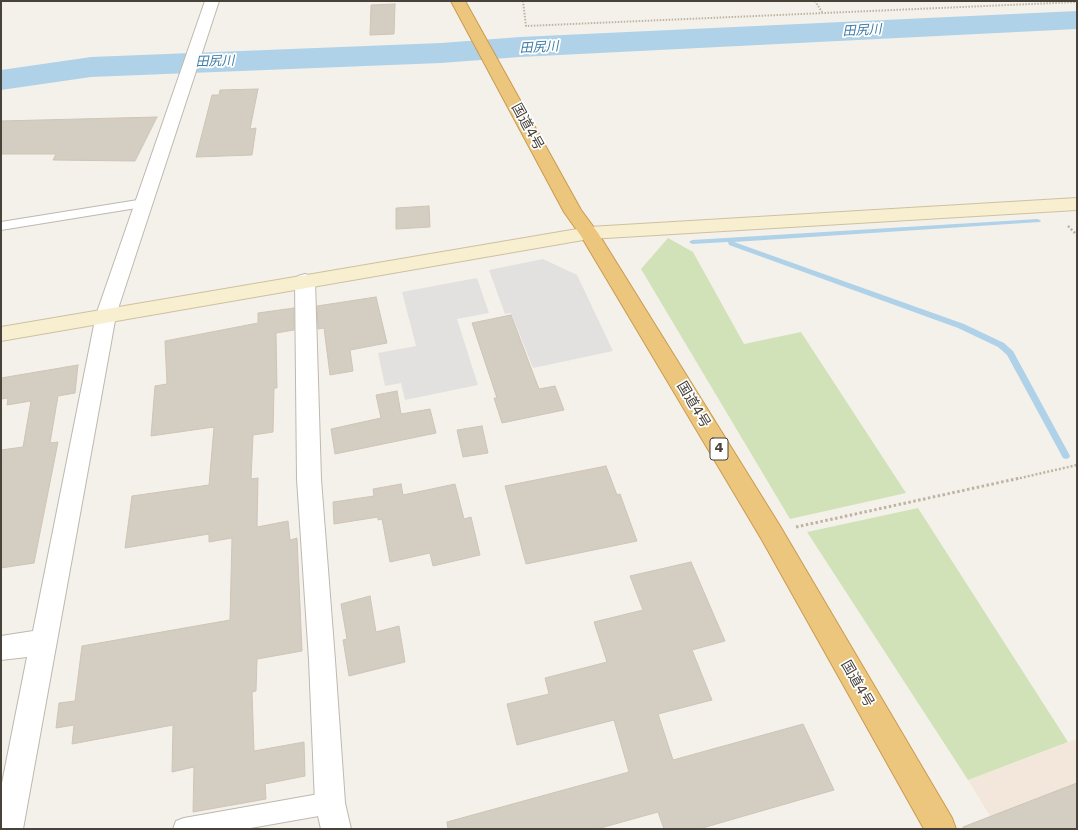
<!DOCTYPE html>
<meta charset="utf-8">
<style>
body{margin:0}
#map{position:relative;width:1078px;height:830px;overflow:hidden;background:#f4f1eb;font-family:"DejaVu Sans",sans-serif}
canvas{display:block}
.frame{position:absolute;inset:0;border:2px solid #47423a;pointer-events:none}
</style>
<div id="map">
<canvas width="1078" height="830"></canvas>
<div class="frame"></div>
</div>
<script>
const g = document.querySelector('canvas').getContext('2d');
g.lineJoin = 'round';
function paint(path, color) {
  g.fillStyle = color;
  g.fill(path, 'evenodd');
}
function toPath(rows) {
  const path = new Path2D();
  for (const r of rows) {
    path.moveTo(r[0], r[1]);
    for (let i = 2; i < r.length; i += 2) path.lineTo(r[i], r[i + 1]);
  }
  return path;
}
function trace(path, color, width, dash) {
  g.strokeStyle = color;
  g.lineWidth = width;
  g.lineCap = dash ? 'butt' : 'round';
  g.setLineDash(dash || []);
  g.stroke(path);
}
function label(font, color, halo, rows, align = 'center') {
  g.font = font + ' "DejaVu Sans","Noto Sans JP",sans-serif';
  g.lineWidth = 3.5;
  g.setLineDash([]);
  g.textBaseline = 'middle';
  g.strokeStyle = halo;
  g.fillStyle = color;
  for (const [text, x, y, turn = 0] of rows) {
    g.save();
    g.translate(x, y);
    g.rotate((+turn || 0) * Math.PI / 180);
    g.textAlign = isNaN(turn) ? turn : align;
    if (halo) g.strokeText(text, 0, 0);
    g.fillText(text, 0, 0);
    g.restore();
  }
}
const commercial = toPath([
 [1077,739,1077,829,998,829,968,780]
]);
const green = toPath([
 [668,238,693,252,744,344,801,332,906,493,790,519,641,269],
 [918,508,1068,742,968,780,807,532]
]);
const parking = toPath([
 [543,259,577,275,613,351,533,368,511,313,505,314,489,270],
 [477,278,489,313,457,319,478,385,405,400,401,383,385,386,378,353,416,346,402,292]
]);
const stream = toPath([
 [1038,219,1041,221,1040,222,734,242,964,324,1004,343,1013,351,1069,454,1070,456,1069,458,1066,459,1063,458,1007,355,998,347,958,328,729,245,728,242,692,244,689,242,692,240,1038,219]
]);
const river = toPath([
 [1077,11,1077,29,520,57,441,63,91,77,1,90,1,70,91,57,441,43,520,37,1077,11]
]);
const building = toPath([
 [395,4,394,34,370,35,371,5,395,4],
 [258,89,250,129,256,128,252,155,196,157,212,95,219,95,220,90,258,89],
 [157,117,135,161,53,160,56,154,1,154,1,121,157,117],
 [429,206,430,227,396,229,396,208,429,206],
 [376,297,387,343,350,350,353,371,330,375,324,328,318,329,317,306,376,297],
 [294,308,294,330,276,333,277,388,274,388,273,432,253,435,251,479,258,478,257,527,288,521,290,540,297,538,302,651,257,659,256,691,252,692,254,751,304,742,305,776,265,784,266,799,193,812,194,767,172,772,173,725,72,744,74,725,56,728,59,703,75,701,82,646,230,620,232,538,209,542,209,534,125,548,132,496,209,485,214,427,151,436,155,386,167,384,165,341,258,323,258,313,294,308],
 [511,315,539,389,555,386,564,410,502,423,494,398,497,398,472,323,511,315],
 [78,365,75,393,58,396,50,443,58,442,34,563,1,568,1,450,23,447,31,401,7,405,8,398,1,399,1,378,78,365],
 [397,391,401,414,430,409,436,433,335,454,331,429,381,418,376,395,397,391],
 [482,426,488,453,463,457,457,430,482,426],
 [606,466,617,495,620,494,637,541,526,564,505,486,606,466],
 [401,484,403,495,455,484,464,519,471,517,480,555,433,566,430,553,390,562,382,519,378,520,378,517,334,524,333,502,374,496,373,489,401,484],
 [691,562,725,641,692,650,712,700,658,714,673,760,803,724,834,790,699,829,664,829,658,812,597,829,448,829,447,822,629,772,614,720,517,745,507,704,549,694,545,678,607,662,594,622,643,610,630,576,691,562],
 [370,596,376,632,399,626,405,662,349,676,343,640,347,639,341,604,370,596],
 [1077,783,1077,829,963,829,963,827,1077,783]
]);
const pathFar2 = toPath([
 [523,1,526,26,1077,2],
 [815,1,822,12]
]);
const pathFar1 = toPath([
 [1068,226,1077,235],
 [1016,479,1077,465]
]);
const path = toPath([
 [796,527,1020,478]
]);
const lane = toPath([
 [144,199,149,200,150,203,149,206,1,230,1,222,144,199],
 [330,792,338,795,341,803,338,811,330,814,245,829,173,829,176,821,184,818,330,792]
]);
const street = toPath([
 [205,1,219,1,116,315,23,829,1,829,1,788,27,657,1,660,1,636,33,631,96,315,205,1],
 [305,274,312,276,315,281,321,479,335,660,345,803,351,829,321,829,315,803,309,660,297,479,295,281,298,276,305,274]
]);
const secondary = toPath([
 [1077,198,1077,210,589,239,1,341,1,327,589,227,1077,198]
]);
const highway = toPath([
 [451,1,465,1,581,210,598,233,780,526,952,818,956,829,924,829,762,540,581,236,564,212,451,1]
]);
const farWaternames = [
 ["田尻川",862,31,-3],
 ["田尻川",539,48,-3],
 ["田尻川",215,62,-2]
];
const shields = [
 [719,449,18]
];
const shieldNames = [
 ["4",719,449]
];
const streetNames = [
 ["国道4号",527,127,61],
 ["国道4号",693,405,59],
 ["国道4号",857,684,60]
];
paint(commercial, '#f2e7da');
paint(green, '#d1e2b9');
paint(parking, '#e3e1df');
paint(stream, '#b0d2e8');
paint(river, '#b0d2e8');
paint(building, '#d4cdc2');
trace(building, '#cec4b6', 1);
trace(lane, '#beb8af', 2);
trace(street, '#beb8af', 2);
trace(secondary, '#cdc1a1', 2);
trace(highway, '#cb9b4e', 2);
trace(pathFar2, '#beb4a2', 2, [1.5, 1.5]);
trace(pathFar1, '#beb4a2', 2.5, [2, 2]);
trace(path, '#beb4a2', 3, [2.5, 2.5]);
paint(lane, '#fff');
paint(street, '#fff');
paint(secondary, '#f8eed0');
paint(highway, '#ecc67d');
label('italic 13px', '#3f7ca6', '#fff', farWaternames);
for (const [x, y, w] of shields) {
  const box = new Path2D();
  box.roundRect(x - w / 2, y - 11, w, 22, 3);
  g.fillStyle = '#fff';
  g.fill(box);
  trace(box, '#47423a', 1);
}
label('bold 13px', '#47423a', null, shieldNames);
label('14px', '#47423a', '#fff', streetNames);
</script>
